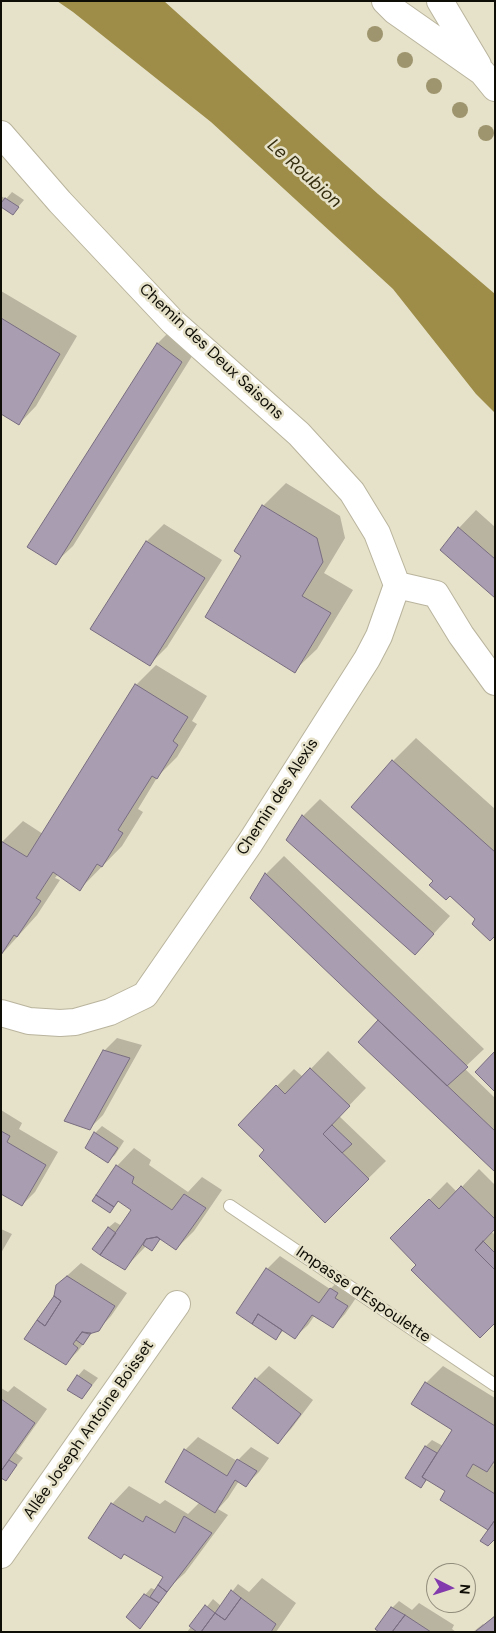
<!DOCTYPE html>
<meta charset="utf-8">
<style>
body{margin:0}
#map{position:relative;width:496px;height:1633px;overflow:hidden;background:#e6e1c9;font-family:"DM Sans",sans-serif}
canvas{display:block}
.frame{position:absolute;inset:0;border:2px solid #0f0e06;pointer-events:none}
.north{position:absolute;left:426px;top:1563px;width:50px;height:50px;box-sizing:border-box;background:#e6e1c9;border:1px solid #908d7b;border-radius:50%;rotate:95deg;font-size:14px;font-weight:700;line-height:20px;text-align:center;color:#0f0e06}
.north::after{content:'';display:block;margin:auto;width:18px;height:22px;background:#823aac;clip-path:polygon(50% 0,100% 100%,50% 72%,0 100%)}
</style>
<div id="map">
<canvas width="496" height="1633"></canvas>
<div class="frame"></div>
<div class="north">N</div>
</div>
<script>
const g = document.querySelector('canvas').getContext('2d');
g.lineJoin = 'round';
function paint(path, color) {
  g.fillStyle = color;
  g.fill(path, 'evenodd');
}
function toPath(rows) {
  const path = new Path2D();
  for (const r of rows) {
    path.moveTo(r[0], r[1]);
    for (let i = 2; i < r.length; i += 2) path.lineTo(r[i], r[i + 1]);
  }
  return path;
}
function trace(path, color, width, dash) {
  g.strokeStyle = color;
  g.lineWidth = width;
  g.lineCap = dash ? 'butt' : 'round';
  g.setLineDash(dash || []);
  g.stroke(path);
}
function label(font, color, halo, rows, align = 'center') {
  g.font = font + ' "DM Sans",sans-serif';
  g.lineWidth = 5;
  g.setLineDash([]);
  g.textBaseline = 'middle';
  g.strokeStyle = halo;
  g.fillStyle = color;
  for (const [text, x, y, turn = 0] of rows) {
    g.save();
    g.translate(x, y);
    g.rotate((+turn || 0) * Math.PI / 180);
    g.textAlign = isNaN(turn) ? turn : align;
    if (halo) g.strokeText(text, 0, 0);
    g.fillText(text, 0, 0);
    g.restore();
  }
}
const water = toPath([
 [57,1,164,1,378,194,495,294,495,413,476,394,393,289,211,122,73,12]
]);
const shadow = toPath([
 [12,192,24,200,13,213,1,206,1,196,6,199],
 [1,291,77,336,36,406,19,424,1,413],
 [175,326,199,345,73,546,55,563,29,546,158,343],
 [286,483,340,516,345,538,324,573,353,590,317,649,294,671,243,556,263,506],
 [476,510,495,527,495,597,442,550,459,528],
 [164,524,222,560,167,647,150,664,92,628,147,541],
 [156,665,207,696,192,721,197,724,177,757,158,776,138,809,143,812,122,846,80,889,58,874,55,878,60,880,37,915,1,955,1,843,23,821,43,834,136,685],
 [416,738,495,809,495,935,434,881,393,761],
 [320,799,450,916,415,954,303,816],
 [284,856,484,1049,464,1068,495,1098,495,1171,380,1020,252,898,266,874],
 [117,1038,142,1045,103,1115,90,1128,104,1051],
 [328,1051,366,1088,339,1116,386,1161,325,1221,277,1086,294,1069,303,1077],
 [1,1110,22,1123,19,1129,58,1152,35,1192,22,1205,1,1192],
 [102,1126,124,1141,115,1155,108,1161,95,1133],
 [134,1148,151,1160,149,1165,188,1192,202,1177,222,1190,194,1231,176,1249,161,1238,152,1249,146,1246,125,1268,108,1228,115,1222,122,1226,133,1210,119,1201,110,1212,117,1166],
 [479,1169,495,1185,495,1228,491,1231,495,1235,495,1322,418,1265,392,1238,447,1182,457,1192],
 [1,1229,12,1234,1,1253],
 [280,1256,330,1289,344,1276,360,1292,345,1314,333,1327,315,1315,308,1325,295,1337,284,1330,276,1338,267,1269],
 [81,1263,127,1293,111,1316,98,1330,93,1331,78,1351,65,1364,55,1296,57,1285],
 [269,1366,313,1400,291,1429,278,1442,256,1379],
 [443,1366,495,1398,495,1463,493,1465,495,1466,495,1538,490,1529,447,1491,428,1479,421,1486,407,1477,426,1446,432,1440,443,1446,454,1429,426,1383],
 [84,1369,98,1378,82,1398,78,1376],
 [14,1386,47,1409,16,1453,23,1458,6,1479,1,1476,1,1388,8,1392],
 [198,1437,237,1461,251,1447,269,1458,259,1472,246,1485,239,1481,228,1498,218,1509,228,1515,185,1573,174,1583,140,1627,145,1595,151,1588,156,1590,165,1577,125,1553,121,1557,112,1504,129,1486,160,1504,165,1500,188,1514,200,1502,185,1450],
 [262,1578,296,1603,276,1632,187,1632,213,1599,221,1606,238,1584,249,1592],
 [399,1601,412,1610,419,1603,454,1625,452,1629,456,1632,382,1632,392,1608],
 [495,1615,495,1632,473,1632,483,1624,484,1625]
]);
const building = toPath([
 [5,198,19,207,13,215,1,207,1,203,5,198],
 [1,318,60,354,19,425,1,414,1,318],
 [157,343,182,362,56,565,27,547,157,343],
 [262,505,317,538,323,562,302,596,331,613,295,673,205,617,241,556,234,551,262,505],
 [458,527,495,559,495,598,440,550,458,527],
 [146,541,205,578,150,666,90,629,146,541],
 [135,684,188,717,173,741,178,745,157,779,152,776,118,830,123,833,102,867,97,864,80,891,53,872,36,898,41,901,17,937,14,935,1,955,1,841,27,857,135,684],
 [392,760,495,852,495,936,490,941,472,924,475,919,450,896,446,900,429,885,433,881,351,807,392,760],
 [302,815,434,934,415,955,286,840,302,815],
 [265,873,468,1067,447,1086,250,898,265,873],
 [378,1020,495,1131,495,1172,358,1042,378,1020],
 [103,1050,130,1058,90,1130,64,1121,103,1050],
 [495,1051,495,1092,475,1072,495,1051],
 [310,1068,350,1106,323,1134,369,1179,325,1223,259,1156,264,1150,238,1125,276,1085,285,1094,310,1068],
 [332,1125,352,1144,342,1153,323,1134,332,1125],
 [1,1131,10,1136,7,1142,46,1165,22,1206,1,1194,1,1131],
 [94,1132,118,1148,108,1163,85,1148,94,1132],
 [116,1165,134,1177,132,1183,172,1210,184,1194,206,1208,176,1250,157,1237,146,1239,125,1270,100,1255,131,1210,118,1201,114,1207,96,1195,116,1165],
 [461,1186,495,1219,495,1229,475,1250,495,1270,495,1323,480,1338,411,1270,416,1265,390,1238,429,1199,439,1209,461,1186],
 [96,1195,114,1207,110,1213,92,1201,96,1195],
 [108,1227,116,1233,100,1255,92,1249,108,1227],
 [157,1237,160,1239,152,1251,143,1245,146,1239,157,1237],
 [483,1241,495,1253,495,1270,475,1250,483,1241],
 [266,1268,319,1303,330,1288,338,1293,335,1298,348,1306,333,1328,312,1315,295,1339,258,1314,252,1324,236,1313,266,1268],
 [67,1276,115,1306,99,1331,89,1334,82,1332,73,1344,78,1348,66,1365,24,1339,37,1320,45,1326,61,1301,54,1296,56,1285,67,1276],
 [54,1296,61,1301,45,1326,37,1320,54,1296],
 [258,1314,282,1330,276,1340,252,1324,258,1314],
 [82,1332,91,1333,83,1345,76,1340,82,1332],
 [77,1375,92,1385,82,1399,67,1390,77,1375],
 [255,1378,301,1414,278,1444,232,1408,255,1378],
 [425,1382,495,1426,495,1460,487,1472,473,1464,466,1476,495,1494,495,1520,488,1530,440,1500,445,1491,422,1477,452,1430,411,1404,425,1382],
 [1,1399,35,1423,1,1471,1,1399],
 [425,1446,437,1453,422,1477,426,1480,421,1488,405,1478,425,1446],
 [184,1449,227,1476,237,1459,257,1471,246,1487,235,1480,215,1513,165,1482,184,1449],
 [9,1460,17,1465,6,1481,1,1478,1,1471,9,1460],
 [111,1503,143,1522,146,1516,175,1533,184,1516,212,1533,167,1592,158,1585,163,1577,124,1554,121,1559,88,1538,111,1503],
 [495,1520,495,1539,488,1546,480,1541,495,1520],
 [158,1585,167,1592,159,1603,150,1597,158,1585],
 [231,1590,241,1598,225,1620,215,1613,231,1590],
 [144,1594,159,1603,140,1629,126,1617,144,1594],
 [241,1598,276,1624,271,1632,201,1632,215,1613,225,1620,241,1598],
 [205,1605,215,1613,201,1632,197,1632,189,1626,205,1605],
 [391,1607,405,1615,392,1632,379,1632,375,1629,391,1607],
 [405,1615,431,1632,392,1632,405,1615],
 [495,1616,495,1632,477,1632,476,1631,495,1616]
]);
const service = toPath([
 [230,1206,495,1385]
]);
const minor = toPath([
 [385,1,395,11,482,72,495,88],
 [440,1,478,65],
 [1,134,60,202,173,322,299,434,352,492,377,533,397,585],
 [397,585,436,594,461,635,495,682],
 [1,1013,29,1021,60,1023,75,1022,110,1012,145,995,250,843,367,659,379,636,397,585],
 [1,1555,177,1304]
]);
const trees = [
 [375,34],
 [405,60],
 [434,86],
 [460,110],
 [486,133]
];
const streetNames = [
 ["Chemin des Deux Saisons",211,352,43],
 ["Chemin des Alexis",278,797,-57],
 ["Impasse d'Espoulette",363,1295,34],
 ["Allée Joseph Antoine Boisset",89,1430,-55]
];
const waterNames = [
 ["Le Roubion",304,174,42]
];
paint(water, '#9d8d48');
paint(shadow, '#0003');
paint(building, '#a89db1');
trace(building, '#786d80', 1);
trace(service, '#b9b49d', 14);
trace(minor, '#b9b49d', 28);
trace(service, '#fff', 12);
trace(minor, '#fff', 26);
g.fillStyle = '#9e956e';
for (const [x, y] of trees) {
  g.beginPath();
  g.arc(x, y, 8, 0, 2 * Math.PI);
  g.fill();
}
label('16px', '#0f0e06', '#e6e1c9', streetNames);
label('italic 18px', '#352e0f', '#e6e1c9', waterNames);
</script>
